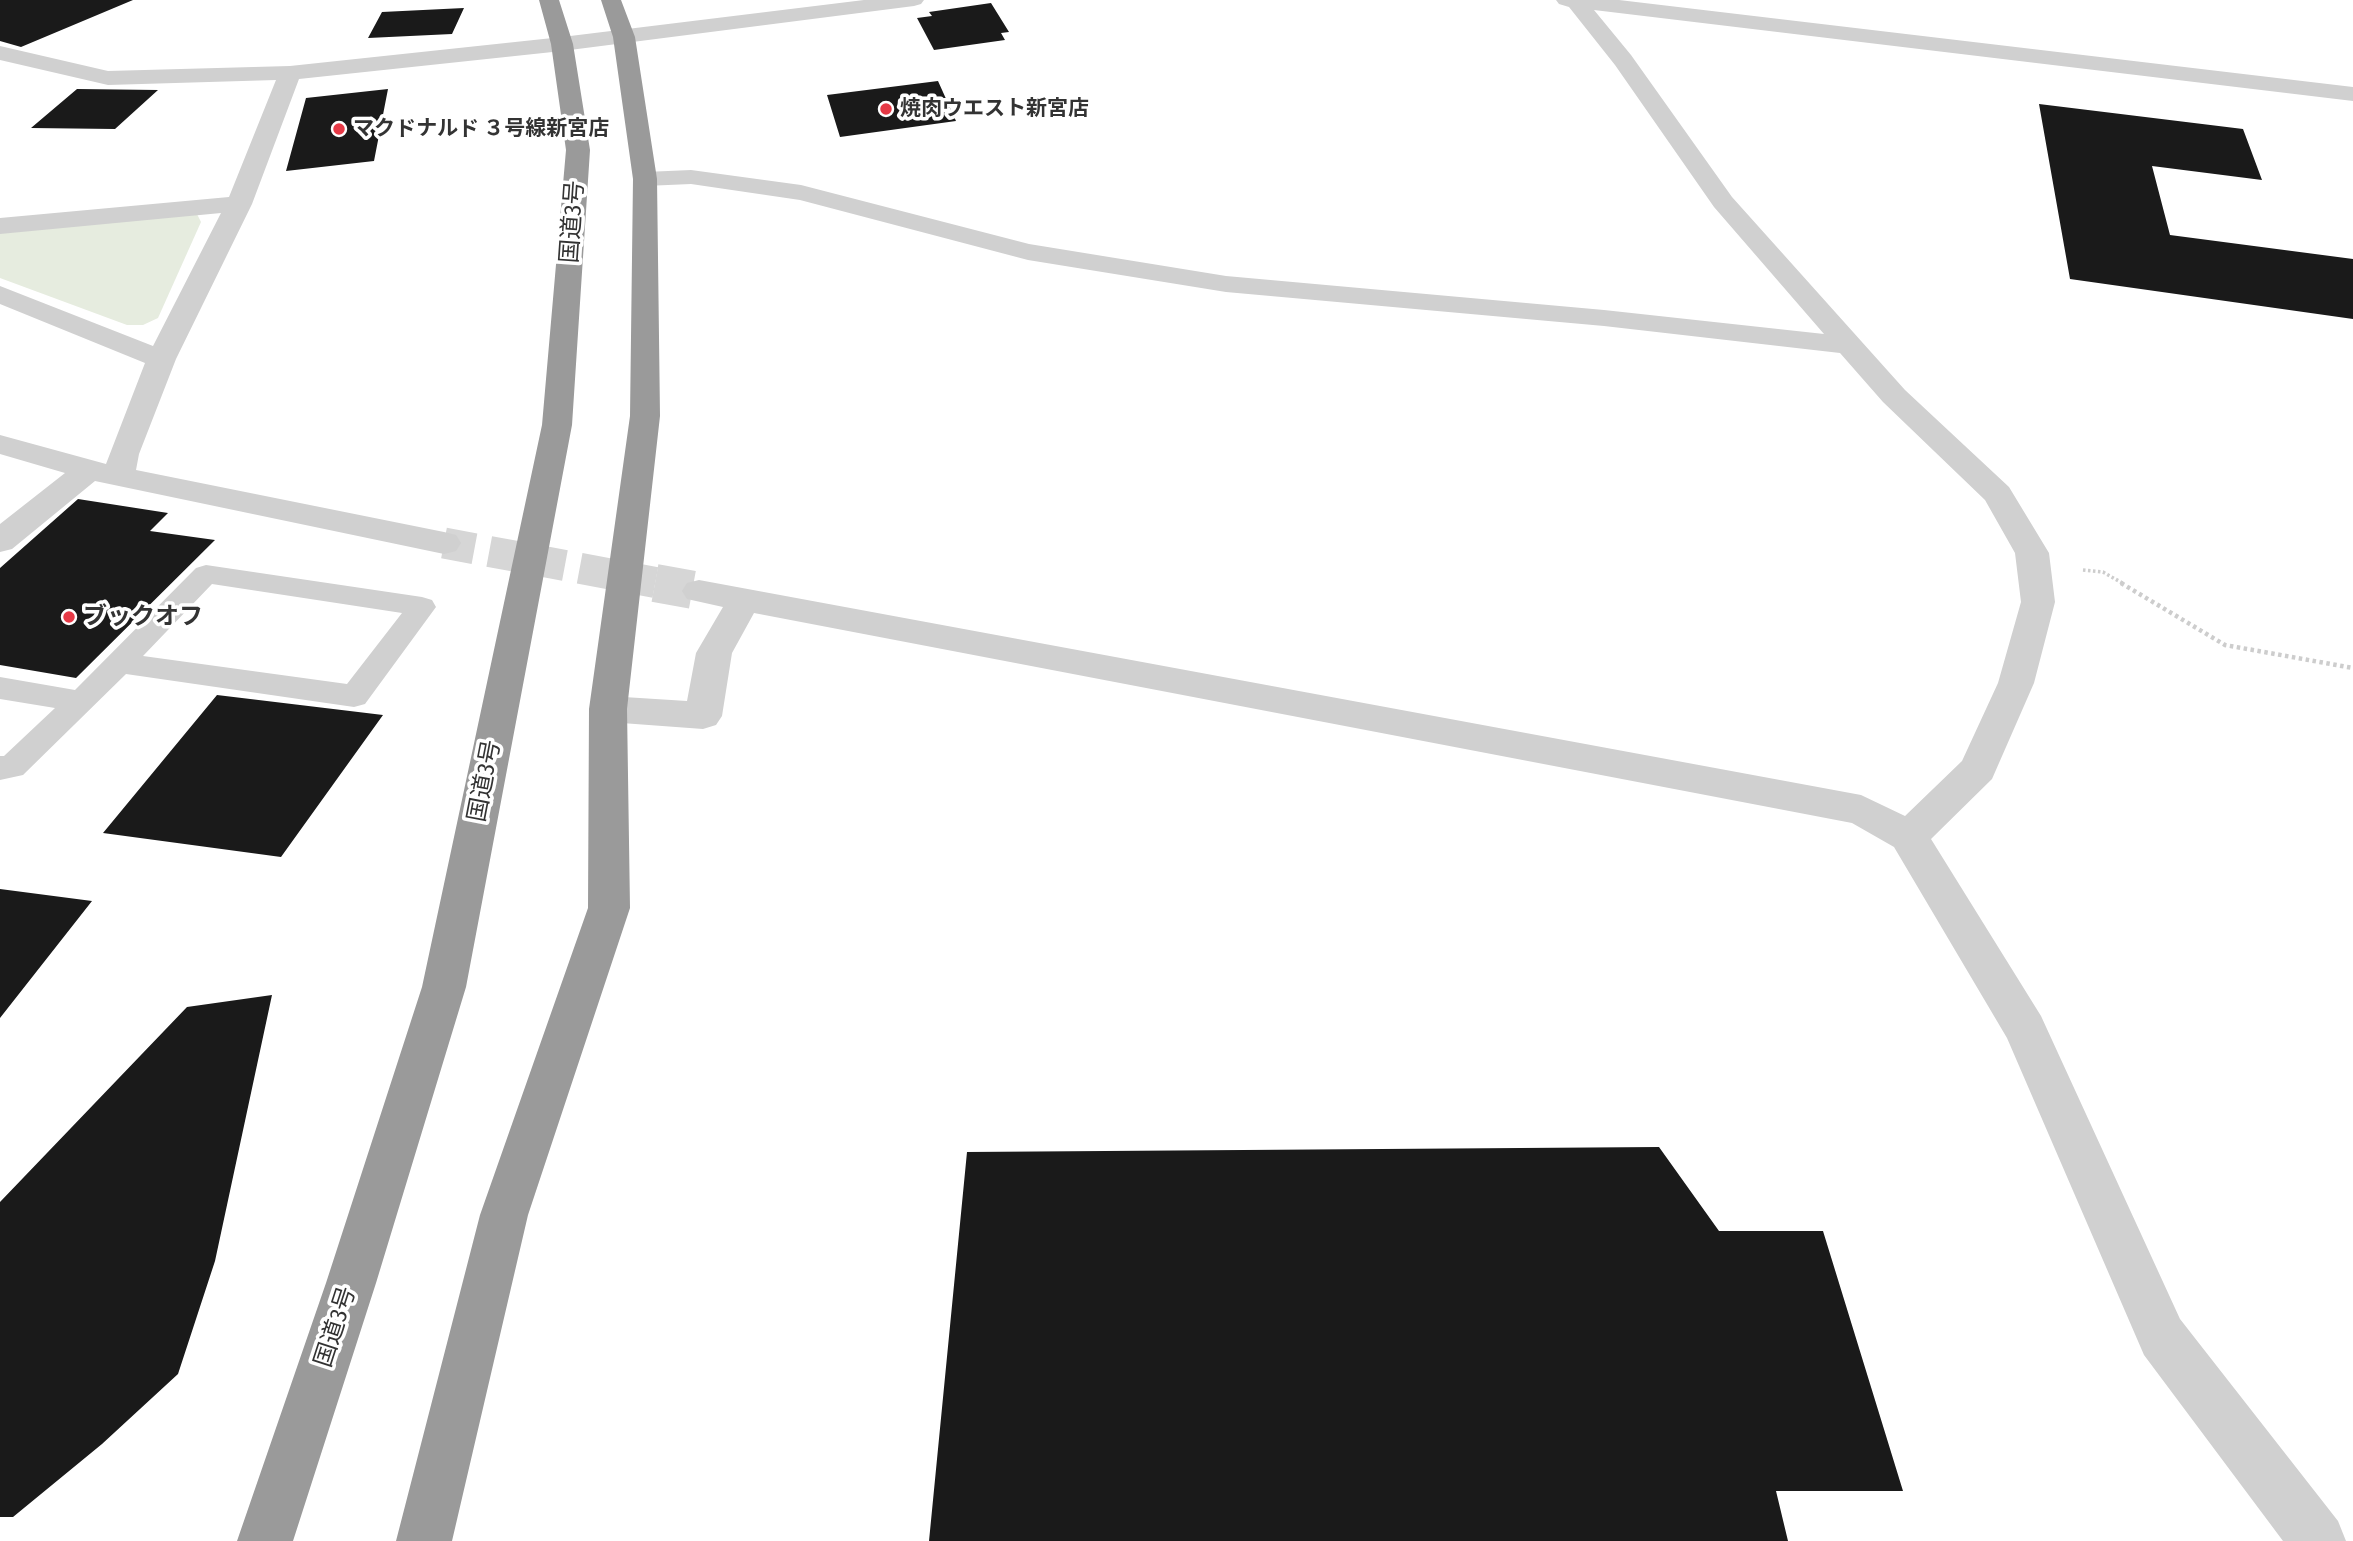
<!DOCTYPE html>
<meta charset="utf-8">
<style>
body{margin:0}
canvas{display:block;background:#fff}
</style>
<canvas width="2353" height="1541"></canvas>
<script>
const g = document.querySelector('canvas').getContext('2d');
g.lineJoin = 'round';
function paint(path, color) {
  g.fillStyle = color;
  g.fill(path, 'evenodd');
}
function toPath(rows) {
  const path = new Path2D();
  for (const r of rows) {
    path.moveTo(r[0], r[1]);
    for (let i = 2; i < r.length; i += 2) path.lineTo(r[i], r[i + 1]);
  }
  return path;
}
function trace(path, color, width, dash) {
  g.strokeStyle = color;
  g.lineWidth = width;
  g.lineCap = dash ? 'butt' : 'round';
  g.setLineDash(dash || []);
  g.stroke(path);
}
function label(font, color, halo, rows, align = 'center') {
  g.font = font + ' "Fira Sans Condensed","Noto Sans JP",sans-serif';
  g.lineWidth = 7;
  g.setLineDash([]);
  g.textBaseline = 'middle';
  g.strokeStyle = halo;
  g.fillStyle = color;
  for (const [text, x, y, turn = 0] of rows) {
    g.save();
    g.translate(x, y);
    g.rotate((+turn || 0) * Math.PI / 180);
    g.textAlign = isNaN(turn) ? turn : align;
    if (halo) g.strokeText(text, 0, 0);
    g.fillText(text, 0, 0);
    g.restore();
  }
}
const green = toPath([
 [197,214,201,222,158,318,143,325,127,325,0,278,0,232]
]);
const building = toPath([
 [0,0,133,0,21,47,0,41],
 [991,3,1009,32,1001,33,1005,40,934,50,917,18,932,16,929,12],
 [464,8,452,34,368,38,382,12],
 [938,81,956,121,840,137,827,95],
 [77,89,158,90,115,129,31,128],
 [388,89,374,161,286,171,306,98],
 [2039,104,2243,129,2262,180,2152,166,2170,235,2353,259,2353,319,2070,279],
 [78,499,168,513,150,531,215,540,76,678,0,665,0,568],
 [217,695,383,715,281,857,103,833],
 [0,889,92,901,0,1018],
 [272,995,215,1261,178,1374,102,1444,13,1517,0,1517,0,1202,187,1007],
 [1659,1147,1719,1231,1823,1231,1903,1491,1776,1491,1788,1541,929,1541,967,1152]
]);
const streetTunnelFar1 = toPath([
 [444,543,664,584]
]);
const streetTunnel = toPath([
 [655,583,699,591]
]);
const pathFar1 = toPath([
 [2083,570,2103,572,2124,584]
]);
const path = toPath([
 [2121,583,2225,645,2353,668]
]);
const lane = toPath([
 [206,565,422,597,432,600,436,607,365,704,354,707,126,674,23,775,0,780,0,756,4,756,55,708,0,699,0,677,75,690,196,568,206,565],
 [212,584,402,613,347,684,143,656,212,584]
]);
const street = toPath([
 [864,0,924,0,921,4,914,6,562,51,299,79,252,204,176,359,139,454,136,470,444,532,456,535,461,543,456,551,444,554,95,481,12,549,0,552,0,524,65,473,0,454,0,435,106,464,145,363,0,304,0,286,153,346,221,213,0,234,0,218,229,197,276,80,108,85,0,60,0,46,108,71,290,66,562,37,864,0],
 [1556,0,1619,0,2353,87,2353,101,1594,10,1631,55,1732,197,1905,390,2009,487,2049,553,2055,602,2034,683,1992,779,1931,839,2041,1016,2180,1319,2338,1521,2346,1541,2283,1541,2144,1355,2007,1038,1894,847,1852,823,754,613,732,653,722,716,716,725,703,729,608,722,595,718,589,709,595,700,608,696,687,701,696,653,723,607,687,599,682,591,687,583,699,580,1861,795,1905,816,1962,761,1998,683,2021,602,2015,553,1985,500,1883,402,1840,353,1604,326,1226,292,1028,260,800,200,691,184,645,186,636,184,633,179,636,174,645,172,691,170,801,185,1029,244,1226,276,1604,310,1824,334,1714,207,1615,65,1569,7,1559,4,1556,0]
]);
const highway = toPath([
 [539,0,559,0,573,44,590,150,572,425,466,987,376,1283,293,1541,237,1541,326,1283,422,987,542,425,566,150,551,44,539,0],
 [601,0,621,0,635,37,657,179,660,416,627,709,630,908,528,1215,452,1541,396,1541,480,1215,588,908,589,709,630,416,633,179,613,37,601,0]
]);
const markers = [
 [886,109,7,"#e63946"],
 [339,129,7,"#e63946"],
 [69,617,7,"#e63946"]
];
const farPoinames = [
 ["焼肉ウエスト新宮店",900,109],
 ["マクドナルド ３号線新宮店",353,129]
];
const streetNames = [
 ["国道3号",573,222,-86],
 ["国道3号",485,781,-79],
 ["国道3号",336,1327,-72]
];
const poiNames = [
 ["ブックオフ",83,617]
];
paint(green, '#e6ecdf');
paint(building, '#1a1a1a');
trace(streetTunnelFar1, '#d6d6d6', 31, [31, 15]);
trace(streetTunnel, '#d6d6d6', 38, [38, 19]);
trace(pathFar1, '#cdcdcd', 3.5, [2.5, 2.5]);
trace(path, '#cdcdcd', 4.5, [3.5, 3.5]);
paint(lane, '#d0d0d0');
paint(street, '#d0d0d0');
paint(highway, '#9a9a9a');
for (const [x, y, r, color] of markers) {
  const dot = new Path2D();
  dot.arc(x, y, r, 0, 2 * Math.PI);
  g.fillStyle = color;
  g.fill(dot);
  trace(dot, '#fff', 2.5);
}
label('bold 21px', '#333', '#fff', farPoinames, 'left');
label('24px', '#333', '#fff', streetNames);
label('bold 24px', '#333', '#fff', poiNames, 'left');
</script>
